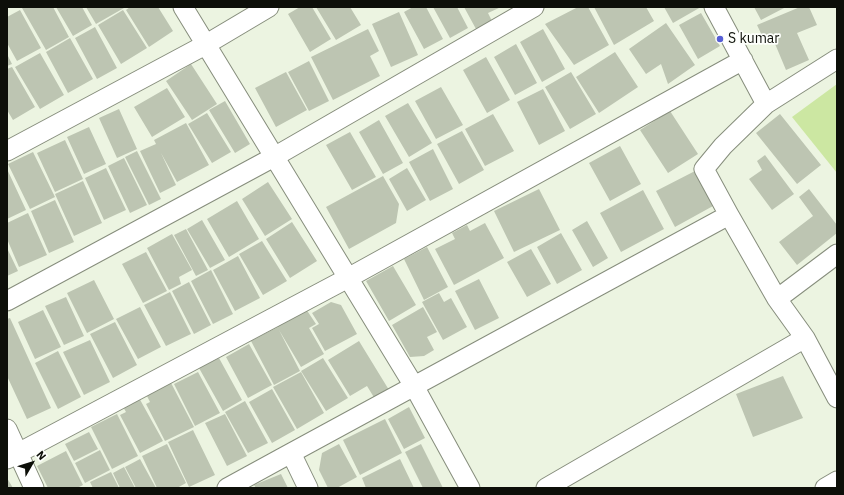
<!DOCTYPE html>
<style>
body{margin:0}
#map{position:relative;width:844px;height:495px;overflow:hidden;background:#ecf4e1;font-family:"IBM Plex Sans",sans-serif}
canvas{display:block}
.frame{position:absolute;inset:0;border:8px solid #0d0f09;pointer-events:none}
.north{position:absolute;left:12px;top:443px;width:40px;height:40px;-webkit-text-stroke:3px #fdfffb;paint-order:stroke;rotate:51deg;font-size:11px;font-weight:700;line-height:16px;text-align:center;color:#0d0f09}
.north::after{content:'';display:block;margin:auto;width:14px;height:18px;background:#0d0f09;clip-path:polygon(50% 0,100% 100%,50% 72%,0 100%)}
</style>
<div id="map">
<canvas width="844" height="495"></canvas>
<div class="frame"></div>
<div class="north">N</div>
</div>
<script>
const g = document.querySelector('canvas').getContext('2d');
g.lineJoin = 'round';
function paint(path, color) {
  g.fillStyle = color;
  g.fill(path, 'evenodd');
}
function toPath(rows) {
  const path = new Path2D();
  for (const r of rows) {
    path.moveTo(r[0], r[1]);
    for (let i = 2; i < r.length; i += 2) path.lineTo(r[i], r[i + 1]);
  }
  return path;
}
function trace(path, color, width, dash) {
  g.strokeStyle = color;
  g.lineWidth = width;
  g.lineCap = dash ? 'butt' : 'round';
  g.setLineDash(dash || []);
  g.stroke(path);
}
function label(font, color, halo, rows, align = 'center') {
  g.font = font + ' "IBM Plex Sans",sans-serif';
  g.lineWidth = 3.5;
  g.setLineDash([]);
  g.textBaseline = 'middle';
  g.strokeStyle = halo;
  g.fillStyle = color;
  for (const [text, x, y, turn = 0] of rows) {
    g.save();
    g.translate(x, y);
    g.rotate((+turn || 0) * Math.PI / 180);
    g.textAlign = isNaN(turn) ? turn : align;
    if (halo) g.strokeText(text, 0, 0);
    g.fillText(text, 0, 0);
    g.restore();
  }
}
const green = toPath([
 [837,84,837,173,792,117]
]);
const building = toPath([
 [25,7,53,7,69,37,46,50,22,8],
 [56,7,82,7,92,25,73,36],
 [86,7,123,7,124,8,96,24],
 [130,7,158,7,173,31,149,47,126,10],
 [300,7,312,7,331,39,310,52,288,14],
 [316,7,350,7,361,25,336,40],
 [413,7,426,7,443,39,424,49,404,12],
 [433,7,457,7,468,28,450,38],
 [464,7,501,7,488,13,492,21,476,29],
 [578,7,588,7,609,45,574,65,545,24],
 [594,7,646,7,654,21,614,45],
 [664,7,701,7,673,23],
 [754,7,786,7,761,20],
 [800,7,809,7,817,25,797,33,809,60,786,70,773,39,765,42,757,25],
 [20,10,41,48,17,61,7,43,7,17],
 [123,10,147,48,121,64,98,25],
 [399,12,418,55,391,67,372,24],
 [701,13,720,46,698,59,679,25],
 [666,23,695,65,668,84,661,64,646,74,629,49],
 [95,27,117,68,97,79,75,38],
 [368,29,379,51,370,56,380,76,333,100,311,57],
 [543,29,565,69,542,82,520,42],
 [70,38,93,79,68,93,46,52],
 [516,44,537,83,515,95,494,57],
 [615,52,638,87,599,113,576,77],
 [40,53,64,95,40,109,15,67],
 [7,54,12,64,7,66],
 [486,57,510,100,487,113,463,70],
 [309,61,329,101,309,111,288,72],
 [191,64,217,104,192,120,166,81],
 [12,67,35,107,13,120,7,110,7,69],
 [286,72,307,110,276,127,255,88],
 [571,72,596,114,570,129,545,87],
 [441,87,463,125,436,139,415,101],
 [167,88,185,117,152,137,134,107],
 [543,89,565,131,539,145,517,102],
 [225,101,250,144,235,153,209,110],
 [408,103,432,143,409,157,385,116],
 [119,109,137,149,117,158,99,118],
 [670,111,698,154,668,173,640,130],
 [207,113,231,152,212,163,188,124],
 [493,114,514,151,485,166,465,129],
 [780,114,821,165,797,184,756,133],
 [379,120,403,163,383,174,359,132],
 [186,123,209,165,177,182,161,153,176,185,160,193,140,151,156,144,154,140],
 [89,127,106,164,84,174,67,137],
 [462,131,484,170,459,184,437,144],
 [350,132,376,177,352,190,326,145],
 [65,140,83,179,55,192,37,153],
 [620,146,641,184,610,201,589,163],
 [433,149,453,189,430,201,409,162],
 [137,151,161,199,149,205,125,157],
 [33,152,55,197,30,209,8,164],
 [765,155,794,194,772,210,749,179,762,170,757,161],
 [124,158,147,205,130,213,108,166],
 [106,168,126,210,104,220,85,178],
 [407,168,426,200,407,211,389,179],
 [7,169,26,210,7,219],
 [695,171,713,206,675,227,656,191],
 [383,176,399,204,396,223,349,249,326,207],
 [83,181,102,223,74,236,55,194],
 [268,182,292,219,265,236,242,199],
 [539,189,560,230,514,252,494,211],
 [809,189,837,225,837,233,797,265,779,242,813,216,799,197],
 [643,190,664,229,621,252,600,213],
 [55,200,74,242,49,253,31,211],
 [237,201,259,239,229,257,207,219],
 [28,213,47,255,19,267,7,239,7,223],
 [202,220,225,260,210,268,187,229],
 [587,221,608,258,593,267,572,230],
 [292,222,317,261,290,278,266,239],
 [485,223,504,258,454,285,435,249,455,239,452,233,467,225,470,231],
 [186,229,208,270,196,276,174,235],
 [561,233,582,270,557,284,537,247],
 [172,234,192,270,179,277,181,284,169,290,147,248],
 [262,241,287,281,263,295,239,254],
 [427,247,448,287,424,300,404,259],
 [7,248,18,271,7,276],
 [531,249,551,284,527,297,507,262],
 [146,252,167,291,143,303,122,264],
 [238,256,260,298,235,311,213,270],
 [393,266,416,305,389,321,366,281],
 [211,270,233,314,213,324,191,281],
 [479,279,499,318,475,330,455,291],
 [94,280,114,319,87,333,67,293],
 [189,282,211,325,194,334,172,291],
 [170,292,191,334,166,346,144,305],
 [439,293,444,302,451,298,467,327,443,340,422,302],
 [66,297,84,336,64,345,45,306],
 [331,302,341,305,357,334,325,351,312,328,319,324,312,313],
 [140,307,161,347,138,359,116,319],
 [423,307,437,332,427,337,434,350,424,356,410,357,392,325],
 [306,309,316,324,309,328,324,354,301,367,279,330,300,371,274,385,251,341,278,327,277,326],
 [43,310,61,347,35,359,18,322],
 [10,318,51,408,27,419,7,376,7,319],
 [115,322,137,365,113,378,90,334],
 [90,340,110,382,84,395,63,352],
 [359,341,389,390,375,399,367,386,350,396,328,360],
 [249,344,272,385,248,398,226,357],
 [58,351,81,397,58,409,35,363],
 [219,358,242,400,223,411,199,368],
 [323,358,348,398,326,411,301,371],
 [198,372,220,413,195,426,174,384],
 [301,372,324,413,297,429,273,387],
 [783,376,803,418,753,437,736,394],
 [170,381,194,427,165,441,146,404,150,402,146,394],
 [272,389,295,430,272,443,249,402],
 [138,396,163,441,140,453,120,415,126,412,122,405],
 [245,401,268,443,248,453,225,412],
 [409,407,425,438,404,449,388,419],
 [117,414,138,456,112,469,91,427],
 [225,414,247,456,227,466,205,423],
 [385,419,402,453,360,475,343,440],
 [193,430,215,475,189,487,168,442],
 [89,432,98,449,74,461,65,444],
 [167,444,186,483,177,488,157,488,142,456],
 [339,444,357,477,337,488,328,488,319,470,322,453],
 [421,444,443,488,423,488,405,452],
 [100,450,110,470,85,483,75,463],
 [66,451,83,485,77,488,48,488,37,466],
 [140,459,156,488,136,488,125,467],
 [400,459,414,488,366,488,362,478],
 [124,467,135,488,120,488,113,473],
 [111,472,119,488,93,488,90,482],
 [281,474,288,488,256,488,254,485],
 [7,478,13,488,7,488]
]);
const street = toPath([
 [183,7,414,386,470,488],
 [714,7,766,104,837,59],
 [7,151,205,45,269,7],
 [729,215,777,299],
 [837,254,777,299,805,338,837,398],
 [7,301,274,157,534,7],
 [7,429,34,488],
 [7,459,348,278,743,60],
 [227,488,291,453],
 [308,488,291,453,729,215,704,169,723,146,766,104],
 [546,488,805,338],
 [825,488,837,481]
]);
const markers = [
 [720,39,4,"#565ed5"]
];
const poiNames = [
 ["S kumar",728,39]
];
paint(green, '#cce7a2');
paint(building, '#bdc5b2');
trace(street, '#868d7c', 21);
trace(street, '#fff', 19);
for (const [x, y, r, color] of markers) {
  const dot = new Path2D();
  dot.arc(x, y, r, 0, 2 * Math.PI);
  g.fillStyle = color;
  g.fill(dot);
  trace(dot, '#fdfffb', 1.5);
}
label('14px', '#0d0f09', '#fdfffb', poiNames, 'left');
</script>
